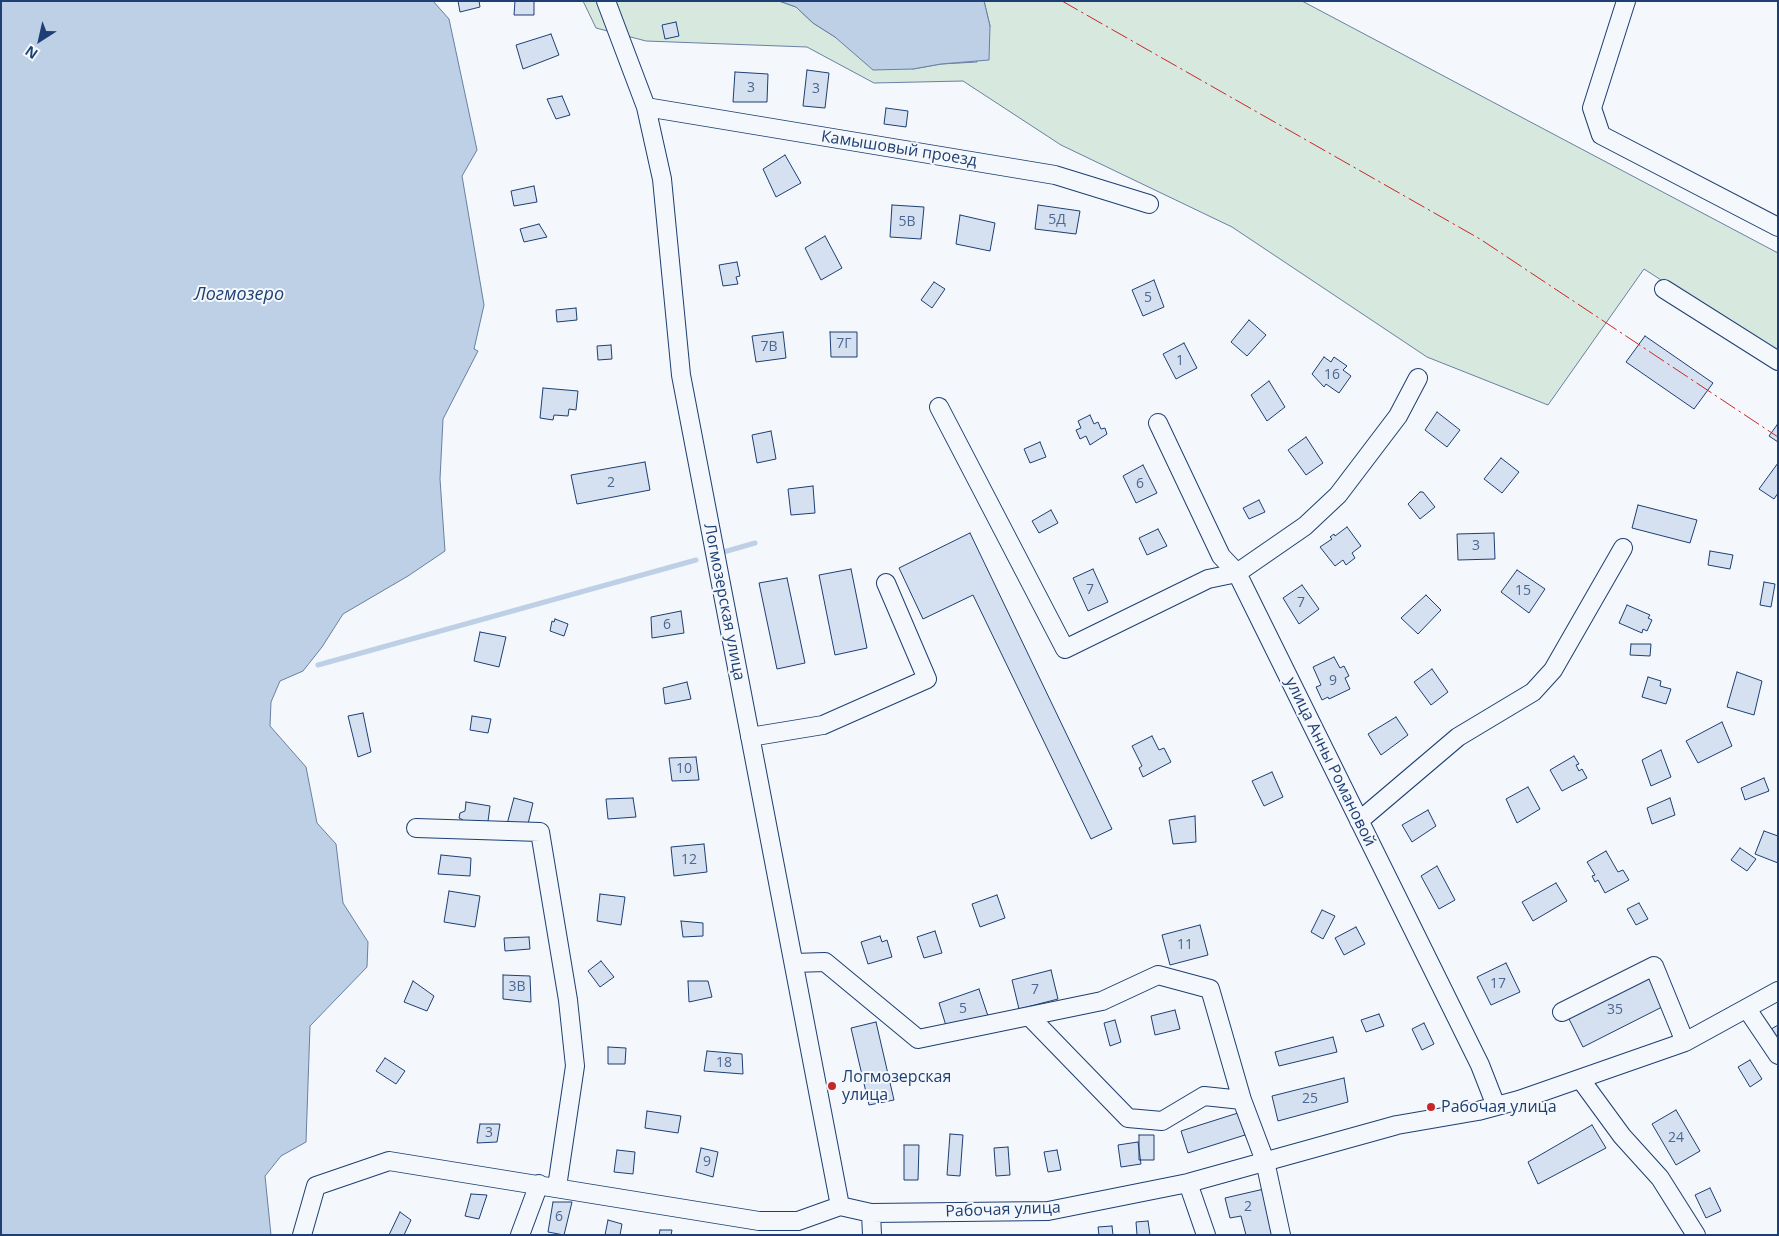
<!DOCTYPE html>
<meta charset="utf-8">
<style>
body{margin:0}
#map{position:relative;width:1779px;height:1236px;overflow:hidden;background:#f4f7fb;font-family:"Open Sans",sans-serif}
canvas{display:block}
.frame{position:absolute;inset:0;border:2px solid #1d3f73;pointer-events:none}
.north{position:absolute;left:15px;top:15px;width:50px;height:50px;-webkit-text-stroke:4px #f4f7fb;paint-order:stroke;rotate:215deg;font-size:14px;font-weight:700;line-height:20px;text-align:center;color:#1d3f73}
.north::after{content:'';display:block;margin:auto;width:18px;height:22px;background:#1d3f73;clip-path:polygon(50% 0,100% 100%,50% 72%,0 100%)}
</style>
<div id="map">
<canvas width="1779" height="1236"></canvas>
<div class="frame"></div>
<div class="north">N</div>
</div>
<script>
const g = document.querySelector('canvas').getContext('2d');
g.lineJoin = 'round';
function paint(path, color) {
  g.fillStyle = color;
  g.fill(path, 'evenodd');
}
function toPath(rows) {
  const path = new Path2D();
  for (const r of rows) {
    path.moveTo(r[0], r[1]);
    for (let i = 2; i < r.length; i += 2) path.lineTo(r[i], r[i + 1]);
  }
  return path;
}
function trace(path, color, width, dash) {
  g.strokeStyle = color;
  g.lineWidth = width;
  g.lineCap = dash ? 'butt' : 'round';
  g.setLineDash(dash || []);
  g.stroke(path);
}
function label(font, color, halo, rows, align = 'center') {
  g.font = font + ' "Open Sans",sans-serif';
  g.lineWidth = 4;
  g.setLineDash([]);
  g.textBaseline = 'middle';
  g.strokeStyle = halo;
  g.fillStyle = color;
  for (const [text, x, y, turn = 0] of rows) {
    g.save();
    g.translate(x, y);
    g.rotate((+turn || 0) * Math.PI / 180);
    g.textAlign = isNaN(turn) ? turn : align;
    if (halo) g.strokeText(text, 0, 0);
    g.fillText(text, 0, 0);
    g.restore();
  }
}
const green = toPath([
 [583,1,779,1,796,7,813,23,835,37,913,69,941,64,977,62,990,26,984,1,1302,1,1778,253,1778,355,1644,269,1548,405,1427,357,1232,227,1061,145,963,81,874,83,807,47,646,41,596,28,583,1]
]);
const water = toPath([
 [1,1,433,1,449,19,477,150,462,176,484,305,474,349,478,351,443,419,440,479,445,551,408,576,343,614,322,647,303,671,280,681,271,702,270,726,306,767,317,823,336,844,343,903,368,942,367,967,310,1026,306,1142,281,1156,265,1176,271,1235,1,1235,1,1],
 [779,1,984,1,990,26,989,60,941,64,913,69,873,70,835,37,813,23,796,7,779,1]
]);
const stream = toPath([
 [720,553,755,543],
 [318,665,696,560]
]);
const building = toPath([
 [458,1,479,1,480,7,460,12,458,1],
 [515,1,534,1,534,15,514,15,515,1],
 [676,22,679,36,665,39,662,25,676,22],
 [551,34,559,55,523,69,516,45,551,34],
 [807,70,829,73,825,108,803,106,807,70],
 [735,72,768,74,767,102,733,102,735,72],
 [562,96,570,115,556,119,547,99,562,96],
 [886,108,908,111,906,127,884,124,886,108],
 [785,155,801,183,776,197,763,169,785,155],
 [534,186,537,202,514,206,511,191,534,186],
 [892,205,924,207,921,239,890,237,892,205],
 [1038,205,1080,211,1076,234,1035,229,1038,205],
 [960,215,995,223,990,251,956,244,960,215],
 [539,224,547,237,524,242,520,229,539,224],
 [825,236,842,268,821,280,805,248,825,236],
 [737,262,740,276,736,277,738,284,723,286,719,265,737,262],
 [1154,280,1164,307,1143,316,1132,290,1154,280],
 [934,282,945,289,932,308,921,300,934,282],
 [576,308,577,320,557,322,556,310,576,308],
 [1249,320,1266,335,1247,356,1231,342,1249,320],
 [783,332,786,358,756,362,752,336,783,332],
 [830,332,857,332,857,357,831,357,830,332],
 [1645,336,1713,383,1694,409,1626,362,1645,336],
 [1184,343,1197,368,1176,379,1163,354,1184,343],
 [611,345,612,359,598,360,597,346,611,345],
 [1324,357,1331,362,1334,357,1347,366,1343,370,1351,376,1339,393,1326,384,1324,387,1312,374,1324,357],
 [1269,381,1285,407,1267,421,1251,395,1269,381],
 [543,388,578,391,576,410,569,409,568,416,554,415,553,420,540,418,543,388],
 [1437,412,1460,430,1447,447,1425,430,1437,412],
 [1090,415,1094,424,1098,422,1101,429,1105,428,1107,434,1090,445,1086,436,1080,439,1076,430,1081,428,1078,421,1090,415],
 [1777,425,1778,426,1778,442,1769,436,1777,425],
 [771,431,776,459,757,463,752,435,771,431],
 [1306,437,1323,463,1306,475,1288,450,1306,437],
 [1040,442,1046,457,1030,463,1024,449,1040,442],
 [1501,458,1519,472,1502,493,1484,479,1501,458],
 [645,462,650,490,577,504,571,475,645,462],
 [1778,463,1778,493,1774,499,1759,489,1778,463],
 [1143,465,1157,493,1136,503,1123,476,1143,465],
 [813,486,815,513,791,515,788,489,813,486],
 [1420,492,1423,492,1435,507,1420,519,1408,504,1420,492],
 [1259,500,1265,512,1249,519,1243,508,1259,500],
 [1638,505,1697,520,1690,543,1632,528,1638,505],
 [1051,510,1058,523,1039,533,1032,521,1051,510],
 [1347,527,1361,546,1352,553,1355,558,1346,565,1343,560,1335,566,1320,547,1332,539,1330,537,1334,534,1335,536,1347,527],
 [1158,529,1167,546,1147,555,1139,538,1158,529],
 [970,533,1112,829,1091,839,973,595,923,619,899,568,970,533],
 [1494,533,1495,559,1458,560,1457,534,1494,533],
 [1710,551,1733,555,1730,569,1708,565,1710,551],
 [851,569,867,648,835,655,819,575,851,569],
 [1093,569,1108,602,1088,611,1073,578,1093,569],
 [1517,570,1545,589,1529,613,1501,592,1517,570],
 [787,578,805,663,777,669,759,583,787,578],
 [1764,582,1775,584,1771,607,1760,605,1764,582],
 [1302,585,1319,609,1299,624,1283,598,1302,585],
 [1426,595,1441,610,1418,634,1401,618,1426,595],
 [1627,605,1650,615,1648,618,1652,620,1647,631,1643,629,1642,633,1619,623,1627,605],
 [681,611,684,633,652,638,651,617,681,611],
 [555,619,568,624,564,636,550,631,552,621,554,622,555,619],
 [480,632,506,637,499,667,474,661,480,632],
 [1631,644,1651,644,1650,656,1630,655,1631,644],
 [1334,657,1340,668,1344,666,1349,676,1345,678,1350,689,1329,699,1328,697,1322,700,1316,687,1321,685,1313,667,1334,657],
 [1432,669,1448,692,1431,705,1414,682,1432,669],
 [1737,672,1762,681,1754,715,1727,707,1737,672],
 [1648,677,1661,681,1660,686,1671,689,1666,704,1642,697,1648,677],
 [687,682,691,699,665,704,663,688,687,682],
 [363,713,371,752,358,757,348,716,363,713],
 [472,716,491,719,488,733,470,730,472,716],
 [1396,717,1408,735,1381,755,1368,734,1396,717],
 [1722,722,1732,746,1698,763,1686,741,1722,722],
 [1152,736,1159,750,1164,748,1171,762,1143,777,1139,768,1142,766,1132,746,1152,736],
 [1661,750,1671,777,1651,786,1642,760,1661,750],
 [1574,756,1579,764,1576,765,1579,771,1582,769,1587,778,1562,791,1550,770,1574,756],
 [696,757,699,780,672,781,669,758,696,757],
 [1272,772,1283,797,1264,806,1252,781,1272,772],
 [1764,778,1769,791,1745,800,1741,788,1764,778],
 [1528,787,1540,809,1517,823,1506,799,1528,787],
 [514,798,533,803,527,828,507,824,514,798],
 [633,798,636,817,608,819,606,799,633,798],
 [1670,798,1675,815,1652,824,1647,808,1670,798],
 [466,802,490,806,487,829,462,825,463,820,459,818,460,813,465,811,466,802],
 [1428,810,1436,826,1412,842,1402,825,1428,810],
 [1195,816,1196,842,1173,844,1169,820,1195,816],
 [1764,831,1778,836,1778,863,1755,854,1764,831],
 [704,844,707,872,674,876,671,847,704,844],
 [1740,848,1756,859,1747,871,1731,860,1740,848],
 [1606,851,1618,872,1623,870,1629,880,1605,893,1598,880,1595,882,1592,876,1595,875,1587,862,1606,851],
 [441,855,471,858,470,876,438,874,441,855],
 [1437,866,1455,900,1439,909,1421,876,1437,866],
 [1556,883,1567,901,1533,921,1522,902,1556,883],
 [449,891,480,896,475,927,444,922,449,891],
 [600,894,625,897,621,925,597,921,600,894],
 [997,895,1005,918,980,927,972,904,997,895],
 [1639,903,1648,919,1636,925,1627,909,1639,903],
 [1322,910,1335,916,1323,939,1311,932,1322,910],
 [681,921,703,923,703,936,683,937,681,921],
 [1200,925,1208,955,1170,965,1162,935,1200,925],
 [1356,927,1365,944,1344,955,1335,938,1356,927],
 [935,931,942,953,924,958,917,937,935,931],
 [880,936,882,942,887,940,892,957,868,964,861,942,880,936],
 [529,937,530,949,505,951,504,938,529,937],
 [601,961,614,977,600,987,588,971,601,961],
 [1506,963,1520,992,1491,1005,1477,977,1506,963],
 [1051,970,1058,999,1019,1009,1012,980,1051,970],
 [1650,970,1664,1006,1583,1047,1567,1015,1650,970],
 [503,975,530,976,531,1002,503,999,503,975],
 [413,981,434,996,427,1011,404,1002,413,981],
 [688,981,708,981,712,997,689,1002,688,981],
 [979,989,988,1016,947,1029,939,1003,979,989],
 [1175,1010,1180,1029,1155,1035,1151,1016,1175,1010],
 [1379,1014,1384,1026,1366,1032,1361,1020,1379,1014],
 [1115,1020,1121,1042,1110,1046,1104,1023,1115,1020],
 [876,1022,894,1100,869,1105,851,1028,876,1022],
 [1424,1023,1434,1044,1422,1050,1412,1029,1424,1023],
 [1778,1025,1778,1047,1768,1031,1778,1025],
 [1333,1037,1337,1052,1279,1066,1275,1052,1333,1037],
 [608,1047,626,1048,625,1064,608,1064,608,1047],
 [707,1051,742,1054,743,1074,704,1071,707,1051],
 [385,1058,405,1071,396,1084,376,1071,385,1058],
 [1750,1060,1762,1079,1750,1087,1738,1067,1750,1060],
 [1344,1078,1348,1102,1278,1121,1272,1096,1344,1078],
 [1676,1110,1700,1151,1676,1165,1652,1124,1676,1110],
 [647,1111,681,1116,678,1133,645,1128,647,1111],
 [1238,1113,1245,1135,1188,1153,1181,1131,1238,1113],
 [480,1124,500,1124,497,1142,477,1143,480,1124],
 [1592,1125,1606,1148,1538,1184,1528,1162,1592,1125],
 [950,1134,963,1135,960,1176,947,1175,950,1134],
 [1139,1135,1154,1135,1154,1160,1139,1160,1139,1135],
 [1138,1142,1141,1164,1121,1167,1118,1145,1138,1142],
 [904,1145,919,1145,918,1180,904,1180,904,1145],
 [1008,1147,1010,1175,996,1176,994,1148,1008,1147],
 [701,1148,718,1152,713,1177,696,1172,701,1148],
 [617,1150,635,1152,633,1174,614,1172,617,1150],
 [1057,1150,1061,1170,1048,1172,1044,1152,1057,1150],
 [1710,1188,1721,1211,1706,1218,1695,1195,1710,1188],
 [1264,1189,1276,1235,1246,1235,1241,1216,1230,1218,1225,1198,1264,1189],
 [471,1194,487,1195,479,1219,465,1216,471,1194],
 [553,1202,572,1202,564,1235,548,1232,553,1202],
 [400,1212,411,1220,404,1235,389,1235,400,1212],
 [608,1220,622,1224,620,1235,605,1235,608,1220],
 [1148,1221,1150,1235,1137,1235,1136,1222,1148,1221],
 [1112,1226,1113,1235,1099,1235,1098,1227,1112,1226],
 [660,1230,672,1230,671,1235,659,1235,660,1230]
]);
const minor = toPath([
 [606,1,646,107,662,179,681,375,840,1206],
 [1626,1,1592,108,1601,135,1778,227],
 [646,107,1055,175,1149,204],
 [1664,289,1778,361],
 [939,407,1065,649,1208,579,1237,573,1305,526,1338,495,1398,416,1418,378],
 [1158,423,1221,556,1237,573,1480,1065,1496,1106],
 [750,737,823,725,927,679,886,583],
 [1359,821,1458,737,1533,692,1553,670,1623,548],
 [416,828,540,832,568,1000,575,1066,557,1187],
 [794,963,825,962,918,1039,1102,1001,1158,975,1210,989,1242,1100,1265,1161,1281,1235],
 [1747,1009,1778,1055],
 [1562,1012,1654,966,1685,1042],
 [1029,1016,1128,1118,1162,1121,1204,1096,1242,1100],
 [1581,1080,1622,1136,1660,1178,1696,1235],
 [1188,1183,1206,1235],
 [871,1213,872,1235],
 [302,1235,316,1186,389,1161,759,1221,798,1221,840,1206,871,1213,1048,1211,1188,1183,1397,1125,1478,1111,1519,1100,1685,1042,1778,991],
 [520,1235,539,1184]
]);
const power = toPath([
 [1062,1,1480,239,1778,437]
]);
const markers = [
 [832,1086,5,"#c62828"],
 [1431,1107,5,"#c62828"]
];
const numberNames = [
 ["3",751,88],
 ["3",816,89],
 ["5Д",1057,220],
 ["5В",907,222],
 ["5",1148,298],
 ["7Г",844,344],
 ["7В",769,347],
 ["1",1180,361],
 ["16",1332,375],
 ["2",611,483],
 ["6",1140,484],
 ["3",1476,546],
 ["7",1090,590],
 ["15",1523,591],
 ["7",1301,603],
 ["6",667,625],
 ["9",1333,681],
 ["10",684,769],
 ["12",689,860],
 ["11",1185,945],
 ["17",1498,984],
 ["3В",517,987],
 ["7",1035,990],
 ["5",963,1009],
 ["35",1615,1010],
 ["18",724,1063],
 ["25",1310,1099],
 ["3",489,1133],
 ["24",1676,1138],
 ["9",707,1162],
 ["2",1248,1207],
 ["6",559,1217]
];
const streetNames = [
 ["Камышовый проезд",899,149,9],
 ["Логмозерская улица",724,602,79],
 ["улица Анны Романовой",1330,762,64],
 ["Рабочая улица",1003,1210,-2]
];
const poiNames = [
 ["Логмозерская",842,1077],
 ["улица",842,1095],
 ["Рабочая улица",1441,1107]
];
const waterNames = [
 ["Логмозеро",239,295]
];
paint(green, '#d7e8df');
trace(green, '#687fa3', 1);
paint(water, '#bed0e5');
trace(water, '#687fa3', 1);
trace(stream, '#bed0e5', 5);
paint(building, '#d5e0f0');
trace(building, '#1d3f73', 1);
trace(minor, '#1d3f73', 20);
trace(minor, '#f4f7fb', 18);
trace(power, '#c62828', 1, [18, 4, 2.5, 4]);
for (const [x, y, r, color] of markers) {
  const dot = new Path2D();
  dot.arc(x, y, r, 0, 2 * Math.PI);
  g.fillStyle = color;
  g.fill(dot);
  trace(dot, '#f4f7fb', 2);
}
label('14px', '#4b6792', null, numberNames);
label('16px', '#1d3f73', '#f4f7fb', streetNames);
label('16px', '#1d3f73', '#f4f7fb', poiNames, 'left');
label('italic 18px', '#1d3f73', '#f4f7fb', waterNames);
</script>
